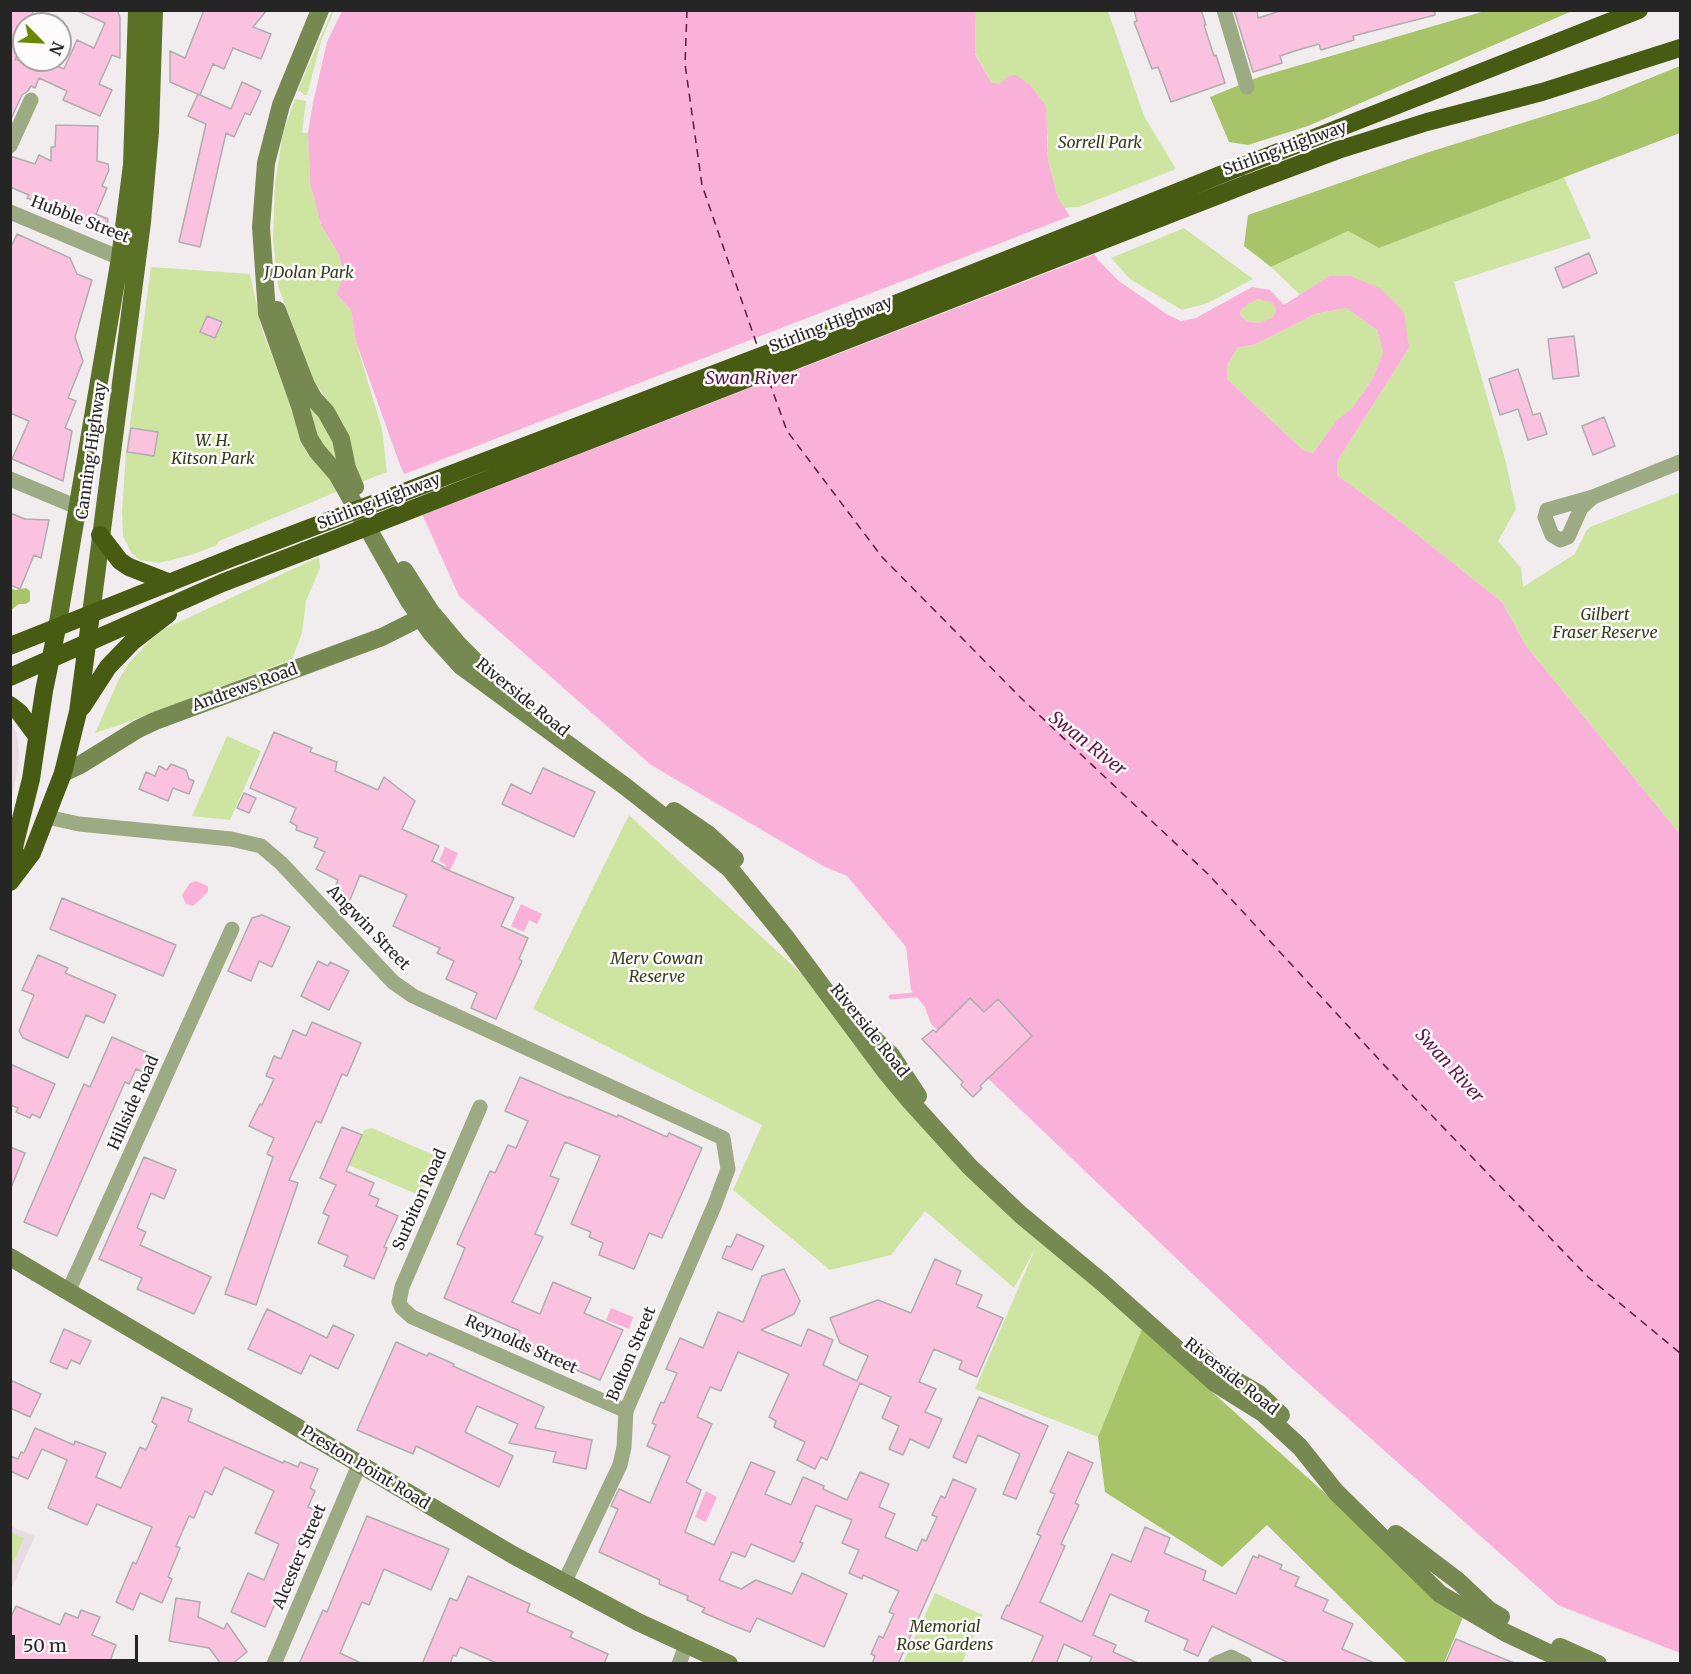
<!DOCTYPE html>
<style>
body{margin:0}
#map{position:relative;width:1691px;height:1674px;overflow:hidden;background:#f1edef;font-family:Merriweather,serif}
canvas{display:block}
.frame{position:absolute;inset:0;border:12px solid #262525;pointer-events:none}
.north{position:absolute;left:12px;top:12px;width:60px;height:60px;box-sizing:border-box;background:#fefbfc;border:2px solid #a8a5a6;border-radius:50%;rotate:114deg;font-size:16px;font-weight:700;line-height:24px;text-align:center;color:#262525}
.north::after{content:'';display:block;margin:auto;width:21px;height:27px;background:#698800;clip-path:polygon(50% 0,100% 100%,50% 72%,0 100%)}
.scale{position:absolute;left:12px;top:1635px;width:126px;height:27px;box-sizing:border-box;border:3px solid #262525;border-top:0;padding-left:8px;font-size:18px;line-height:21px;white-space:nowrap;color:#262525;-webkit-text-stroke:4px #fefbfc;paint-order:stroke}
</style>
<div id="map">
<canvas width="1691" height="1674"></canvas>
<div class="frame"></div>
<div class="north">N</div>
<div class="scale">50 m</div>
</div>
<script>
const g = document.querySelector('canvas').getContext('2d');
g.lineJoin = 'round';
function paint(path, color) {
  g.fillStyle = color;
  g.fill(path, 'evenodd');
}
function toPath(rows) {
  const path = new Path2D();
  for (const r of rows) {
    path.moveTo(r[0], r[1]);
    for (let i = 2; i < r.length; i += 2) path.lineTo(r[i], r[i + 1]);
  }
  return path;
}
function trace(path, color, width, dash) {
  g.strokeStyle = color;
  g.lineWidth = width;
  g.lineCap = dash ? 'butt' : 'round';
  g.setLineDash(dash || []);
  g.stroke(path);
}
function label(font, color, halo, rows, align = 'center') {
  g.font = font + ' Merriweather,serif';
  g.lineWidth = 5;
  g.setLineDash([]);
  g.textBaseline = 'middle';
  g.strokeStyle = halo;
  g.fillStyle = color;
  for (const [text, x, y, turn = 0] of rows) {
    g.save();
    g.translate(x, y);
    g.rotate((+turn || 0) * Math.PI / 180);
    g.textAlign = isNaN(turn) ? turn : align;
    if (halo) g.strokeText(text, 0, 0);
    g.fillText(text, 0, 0);
    g.restore();
  }
}
const built = toPath([
 [11,721,17,733,19,755,16,779,11,800],
 [10,1526,35,1536,13,1585,10,1584]
]);
const green = toPath([
 [332,11,334,11,321,41,307,95,305,95,298,90],
 [976,11,1108,11,1144,116,1176,169,1079,207,1064,208,1058,199,1048,161,1048,136,999,84,991,82,975,53],
 [295,99,306,101,302,133,308,133,310,183,321,225,339,255,344,276,336,294,351,310,356,342,382,429,387,472,361,482,344,425,314,381,278,286,273,239,275,184,283,133],
 [1564,177,1591,238,1454,282,1506,463,1516,509,1498,541,1521,568,1523,587,1575,554,1586,531,1590,527,1680,492,1680,834,1526,646,1502,602,1400,521,1337,475,1338,460,1409,348,1329,276,1300,295,1271,267,1348,231,1379,248],
 [1184,228,1253,279,1208,303,1182,310,1130,279,1111,258],
 [151,267,250,274,262,330,291,405,301,443,308,455,327,474,336,488,336,492,219,541,217,545,191,555,159,563,140,560,132,554,123,536,122,511,126,453],
 [1258,299,1273,303,1276,310,1273,317,1258,323,1247,321,1240,315,1241,310,1247,304],
 [1346,308,1377,330,1383,352,1373,378,1353,407,1337,420,1313,453,1303,450,1227,379,1227,366,1237,348,1256,344,1315,314],
 [306,394,326,419,341,466,320,449],
 [319,557,320,568,306,601,302,633,292,659,157,712,95,733,119,679,129,663,151,639,164,629],
 [227,736,261,751,230,820,192,816],
 [629,815,829,999,967,1163,1142,1329,1098,1437,975,1389,1036,1247,1014,1288,925,1211,891,1255,830,1270,733,1190,762,1125,533,1009],
 [372,1128,438,1157,421,1196,349,1165,364,1130],
 [11,1532,24,1538,11,1568],
 [935,1593,983,1615,962,1663,903,1663]
]);
const forest = toPath([
 [1485,11,1572,11,1308,126,1248,145,1229,142,1210,97,1259,77],
 [1680,66,1680,133,1379,248,1348,231,1271,267,1244,246,1248,215,1426,153,1596,100],
 [11,588,15,590,26,588,30,591,30,601,26,604,19,604,11,610],
 [1142,1329,1463,1617,1444,1663,1407,1663,1267,1525,1222,1567,1105,1492,1098,1437]
]);
const water = toPath([
 [342,11,976,11,975,54,991,82,999,84,1009,76,1016,75,1030,85,1046,106,1048,161,1058,198,1099,261,1119,281,1168,315,1181,321,1196,318,1252,287,1270,290,1284,305,1329,276,1350,276,1380,288,1404,312,1409,348,1338,460,1337,475,1400,521,1502,602,1526,646,1680,834,1680,1653,1558,1605,1288,1365,931,1024,925,1007,911,990,906,947,847,876,825,867,651,765,459,596,400,465,356,342,351,310,336,294,344,276,339,255,321,225,310,183,308,133,313,103,327,42],
 [1258,299,1273,303,1276,310,1273,317,1258,323,1247,321,1240,315,1241,310,1248,304],
 [1346,308,1377,330,1383,352,1373,378,1353,407,1337,420,1313,453,1303,450,1227,379,1227,366,1237,348,1256,344,1315,314],
 [445,847,458,853,448,875,443,873,446,865,439,861],
 [196,881,208,886,208,892,193,906,186,904,182,895,190,883],
 [521,904,542,914,537,924,529,920,524,932,511,926],
 [611,1308,633,1317,629,1329,606,1320],
 [706,1491,717,1497,706,1522,695,1517]
]);
const pier = toPath([
 [1073,215,1098,253,420,516,402,475]
]);
const stream = toPath([
 [891,997,915,995]
]);
const ferry = toPath([
 [687,10,685,64,702,185,758,348],
 [769,381,787,431,882,557,1021,698,1208,874,1409,1092,1588,1277,1680,1353]
]);
const building = toPath([
 [10,10,34,10,28,24,24,24,24,38,15,60,44,60,64,69,77,40,94,48,105,23,76,10,117,10,120,17,120,58,112,55,99,84,112,90,100,116,63,100,67,91,39,78,35,88,31,86,28,91,22,95,10,121,10,10],
 [204,10,267,10,253,27,271,34,261,59,233,48,224,69,213,64,200,95,170,82,170,51,185,58,204,10],
 [1134,10,1201,10,1206,25,1204,25,1214,56,1216,55,1225,83,1171,102,1158,67,1152,69,1134,22,1137,21,1134,10],
 [1234,10,1257,10,1258,18,1283,10,1435,10,1435,15,1353,36,1354,40,1321,50,1319,44,1298,50,1280,56,1282,63,1253,72,1234,10],
 [242,82,261,91,250,115,245,113,234,137,226,133,200,247,179,242,206,124,188,116,198,94,231,109,242,82],
 [56,125,98,126,97,161,108,164,109,170,102,186,107,188,96,214,108,219,105,232,27,198,29,195,10,187,10,156,35,164,39,155,51,161,51,147,55,147,56,125],
 [17,234,70,258,77,274,92,280,75,337,83,361,68,398,76,401,65,428,72,431,63,481,12,459,29,421,10,413,10,249,17,234],
 [1589,253,1597,273,1563,288,1555,268,1589,253],
 [207,316,222,322,215,338,200,332,207,316],
 [1574,336,1579,376,1553,379,1548,339,1574,336],
 [1518,369,1533,415,1540,413,1547,434,1528,440,1518,409,1500,415,1489,379,1518,369],
 [1604,417,1615,446,1593,455,1582,426,1604,417],
 [131,428,158,432,154,456,127,452,131,428],
 [10,513,25,519,49,520,41,558,34,555,20,589,10,585,10,513],
 [274,732,312,748,310,752,337,762,335,771,378,790,384,777,415,801,402,829,439,846,432,861,444,867,443,868,514,898,501,926,528,938,519,959,522,961,496,1019,471,1008,477,993,446,979,454,961,437,953,440,948,393,926,407,895,360,875,348,905,334,890,338,880,316,869,325,852,314,847,318,838,296,830,297,826,290,822,296,808,250,788,274,732],
 [171,764,186,770,189,779,194,781,189,794,173,788,168,801,139,789,146,772,155,776,159,766,167,770,171,764],
 [543,768,595,792,574,837,502,804,511,784,531,794,543,768],
 [244,793,256,798,249,813,237,808,244,793],
 [62,898,176,945,163,976,50,929,62,898],
 [262,915,290,927,272,967,259,961,251,981,228,971,252,918,262,915],
 [38,955,68,968,65,973,116,995,104,1023,86,1015,68,1058,23,1038,19,1031,34,995,22,990,38,955],
 [318,961,328,966,330,962,349,971,329,1010,301,996,318,961],
 [970,998,984,1012,998,999,1032,1036,980,1086,982,1088,973,1097,961,1085,963,1082,922,1039,933,1030,936,1032,970,998],
 [312,1022,361,1043,347,1076,342,1074,321,1123,316,1121,289,1180,298,1183,256,1305,225,1294,273,1157,267,1154,274,1138,249,1126,260,1104,262,1105,274,1079,266,1076,274,1056,281,1059,293,1030,306,1036,312,1022],
 [112,1037,155,1056,147,1074,136,1069,129,1084,125,1082,57,1236,24,1222,84,1084,90,1087,112,1037],
 [10,1064,55,1084,40,1118,32,1114,30,1118,16,1112,18,1108,10,1105,10,1064],
 [520,1077,569,1098,569,1097,617,1117,618,1115,667,1137,669,1133,702,1148,662,1238,649,1233,634,1269,599,1255,603,1243,589,1237,591,1232,571,1224,600,1156,565,1142,550,1176,559,1179,535,1234,543,1237,512,1302,540,1314,553,1282,591,1298,584,1313,623,1330,600,1380,514,1344,520,1331,444,1298,465,1248,457,1244,490,1171,495,1173,508,1145,516,1148,528,1121,505,1111,520,1077],
 [342,1127,362,1135,346,1171,374,1183,369,1195,379,1199,376,1206,398,1216,384,1247,387,1248,374,1279,344,1266,348,1256,318,1243,329,1216,323,1213,336,1185,320,1178,342,1127],
 [10,1147,25,1153,11,1188,10,1188,10,1147],
 [144,1157,176,1170,164,1199,151,1193,137,1228,146,1232,140,1245,211,1277,194,1314,137,1289,142,1278,99,1259,144,1157],
 [737,1234,764,1246,752,1270,722,1258,727,1246,731,1247,737,1234],
 [935,1259,961,1271,956,1284,982,1295,977,1307,1003,1318,977,1377,959,1369,962,1361,934,1349,919,1382,936,1389,925,1412,942,1419,929,1448,910,1439,903,1455,889,1449,899,1426,882,1418,891,1397,860,1383,827,1460,821,1457,815,1469,797,1460,805,1442,774,1427,776,1421,769,1417,789,1374,738,1352,721,1391,710,1387,697,1417,712,1424,686,1482,701,1490,685,1532,714,1545,751,1462,775,1472,765,1494,791,1505,803,1477,824,1486,823,1489,847,1500,860,1472,889,1484,879,1507,895,1514,885,1537,917,1551,922,1539,926,1541,937,1517,932,1515,941,1496,945,1498,953,1479,976,1489,898,1664,872,1664,875,1656,871,1654,879,1636,883,1638,894,1614,889,1612,899,1591,863,1575,862,1579,849,1573,859,1550,842,1543,852,1520,816,1505,800,1542,803,1543,794,1562,751,1544,745,1557,732,1552,719,1580,741,1589,756,1580,792,1594,802,1573,847,1594,824,1647,757,1618,750,1632,732,1625,702,1612,705,1608,687,1600,688,1596,659,1584,660,1580,599,1552,618,1509,611,1506,619,1489,650,1503,670,1456,647,1446,656,1425,652,1423,661,1402,664,1403,677,1373,666,1369,680,1338,703,1348,718,1312,743,1322,762,1276,784,1269,800,1301,794,1314,761,1330,801,1346,808,1329,833,1340,823,1365,857,1381,868,1356,840,1343,830,1318,878,1300,911,1313,935,1259],
 [267,1309,327,1338,333,1325,354,1335,338,1369,310,1355,301,1374,248,1349,267,1309],
 [64,1329,91,1341,80,1364,71,1360,67,1369,50,1362,64,1329],
 [396,1342,427,1356,429,1353,454,1364,453,1366,544,1407,535,1428,592,1440,586,1469,553,1462,556,1452,509,1443,518,1424,477,1406,465,1432,513,1456,499,1487,416,1446,413,1454,357,1430,396,1342],
 [10,1380,41,1394,30,1417,10,1408,10,1380],
 [162,1397,192,1409,188,1421,283,1463,284,1461,298,1467,300,1462,318,1469,310,1488,315,1491,308,1507,315,1510,265,1627,231,1612,248,1573,264,1580,279,1544,255,1533,274,1491,224,1467,212,1495,205,1491,194,1518,189,1516,176,1546,180,1548,168,1577,172,1579,162,1603,140,1593,133,1610,116,1602,133,1562,136,1564,152,1527,97,1504,87,1525,48,1508,67,1460,42,1449,28,1479,10,1471,10,1456,18,1459,21,1452,24,1453,35,1428,74,1445,75,1441,106,1453,96,1477,121,1488,140,1447,146,1450,157,1425,152,1422,162,1397],
 [979,1397,1048,1426,1016,1499,1003,1494,1020,1454,978,1435,966,1463,953,1457,979,1397],
 [1068,1452,1093,1463,1075,1503,1079,1505,1061,1544,1065,1546,1040,1602,1082,1622,1112,1554,1131,1562,1145,1527,1170,1538,1164,1553,1206,1571,1203,1580,1236,1594,1253,1556,1258,1558,1259,1555,1282,1565,1280,1569,1299,1577,1295,1586,1328,1600,1323,1611,1353,1624,1342,1649,1377,1664,1291,1664,1212,1626,1198,1656,1184,1650,1188,1640,1145,1621,1149,1611,1110,1594,1093,1635,1116,1645,1113,1652,1140,1664,1089,1664,1092,1657,1064,1644,1056,1664,1031,1664,1043,1636,1001,1618,1007,1605,1009,1606,1041,1536,1037,1534,1055,1494,1050,1492,1068,1452],
 [367,1516,449,1549,431,1590,384,1569,369,1605,362,1602,340,1653,363,1664,299,1664,323,1610,327,1612,367,1516],
 [468,1576,530,1604,527,1612,573,1632,570,1637,608,1654,604,1664,499,1664,460,1647,456,1656,453,1655,450,1664,422,1664,450,1598,457,1601,468,1576],
 [176,1598,200,1602,198,1617,224,1629,227,1623,247,1652,232,1664,221,1664,209,1648,169,1641,176,1598],
 [16,1606,60,1625,65,1613,78,1618,81,1610,100,1617,92,1635,116,1645,109,1664,10,1664,10,1619,16,1606],
 [1456,1639,1514,1663,1514,1664,1445,1664,1456,1639]
]);
const street = toPath([
 [1224,10,1247,87],
 [10,146,31,100],
 [10,212,120,258,131,259],
 [10,479,77,507],
 [1593,497,1581,508,1568,537,1560,540,1552,535,1545,517,1547,510,1593,497,1680,462],
 [47,817,79,824,231,839,261,846,281,863,393,982,413,996,723,1138,728,1169,715,1204,626,1411,624,1447,620,1465,564,1583],
 [480,1107,402,1287,399,1302,402,1308,412,1317,626,1411],
 [68,1292,232,929],
 [274,1664,359,1465],
 [679,1664,686,1645],
 [1215,1664,1231,1657,1245,1664]
]);
const secondary = toPath([
 [320,10,281,105,266,163,261,227,267,313,300,406,309,438,317,451,337,474,409,601,431,633,461,666,626,787,730,869,787,939,885,1071,910,1101,970,1167,1021,1215,1103,1283,1215,1383,1263,1413,1300,1447,1336,1492,1440,1594,1506,1633,1572,1664],
 [277,310,306,385,314,399,326,412,341,439,347,468,355,487],
 [404,570,431,612,457,643,492,678],
 [63,773,80,765,138,729,155,721,382,637,430,613],
 [674,811,709,835,735,859],
 [868,1033,891,1055,918,1096],
 [10,1257,513,1555,638,1622,729,1664],
 [1203,1357,1215,1368,1259,1394,1281,1415],
 [1396,1534,1458,1581,1489,1610,1501,1617],
 [1560,1647,1598,1664]
]);
const primary = toPath([
 [91,614,142,222,150,132,154,10],
 [57,628,120,258,132,165,137,10]
]);
const highway = toPath([
 [1240,167,1639,10],
 [1247,184,1338,150,1427,122,1542,92,1680,48],
 [100,535,120,561,129,567,170,583],
 [10,646,239,555],
 [10,677,222,583,305,551],
 [10,705,19,712,37,736],
 [82,707,108,667,133,641,168,614],
 [10,876,15,843,31,779,44,691,57,628],
 [10,882,32,853,63,773,78,712,91,614]
]);
const highwayBridge = toPath([
 [305,551,1247,184],
 [239,555,835,328,1240,167]
]);
const parkNames = [
 ["Sorrell Park",1100,143],
 ["J Dolan Park",309,273],
 ["W. H.",213,441],
 ["Kitson Park",213,459],
 ["Gilbert",1605,615],
 ["Fraser Reserve",1605,633],
 ["Merv Cowan",657,959],
 ["Reserve",657,977],
 ["Memorial",945,1627],
 ["Rose Gardens",945,1645]
];
const streetNames = [
 ["Stirling Highway",1285,149,-20],
 ["Hubble Street",80,220,21],
 ["Stirling Highway",831,325,-21],
 ["Canning Highway",92,451,-82],
 ["Stirling Highway",379,502,-21],
 ["Andrews Road",245,688,-20],
 ["Riverside Road",522,698,39],
 ["Angwin Street",368,928,46],
 ["Riverside Road",869,1031,51],
 ["Hillside Road",134,1103,-66],
 ["Surbiton Road",420,1200,-66],
 ["Reynolds Street",521,1345,24],
 ["Bolton Street",632,1354,-67],
 ["Riverside Road",1231,1377,38],
 ["Preston Point Road",365,1468,31],
 ["Alcester Street",300,1557,-67]
];
const waterNames = [
 ["Swan River",751,379],
 ["Swan River",1087,744,38],
 ["Swan River",1449,1066,48]
];
paint(built, '#e7dce1');
paint(green, '#cde5a1');
paint(forest, '#a7c469');
paint(water, '#fab1d9');
paint(pier, '#f1edef');
trace(stream, '#fab1d9', 5);
trace(ferry, '#631547', 1.5, [8, 6]);
paint(building, '#fac2df');
trace(building, '#b0adae', 1.5);
trace(street, '#9dab85', 15);
trace(secondary, '#768950', 18);
trace(primary, '#5b7126', 18);
trace(highway, '#475b12', 18);
trace(highwayBridge, '#475b12', 18);
label('italic 16px', '#303c16', '#fefbfc', parkNames);
label('16px', '#262525', '#fefbfc', streetNames);
label('italic 18px', '#631547', '#fefbfc', waterNames);
</script>
